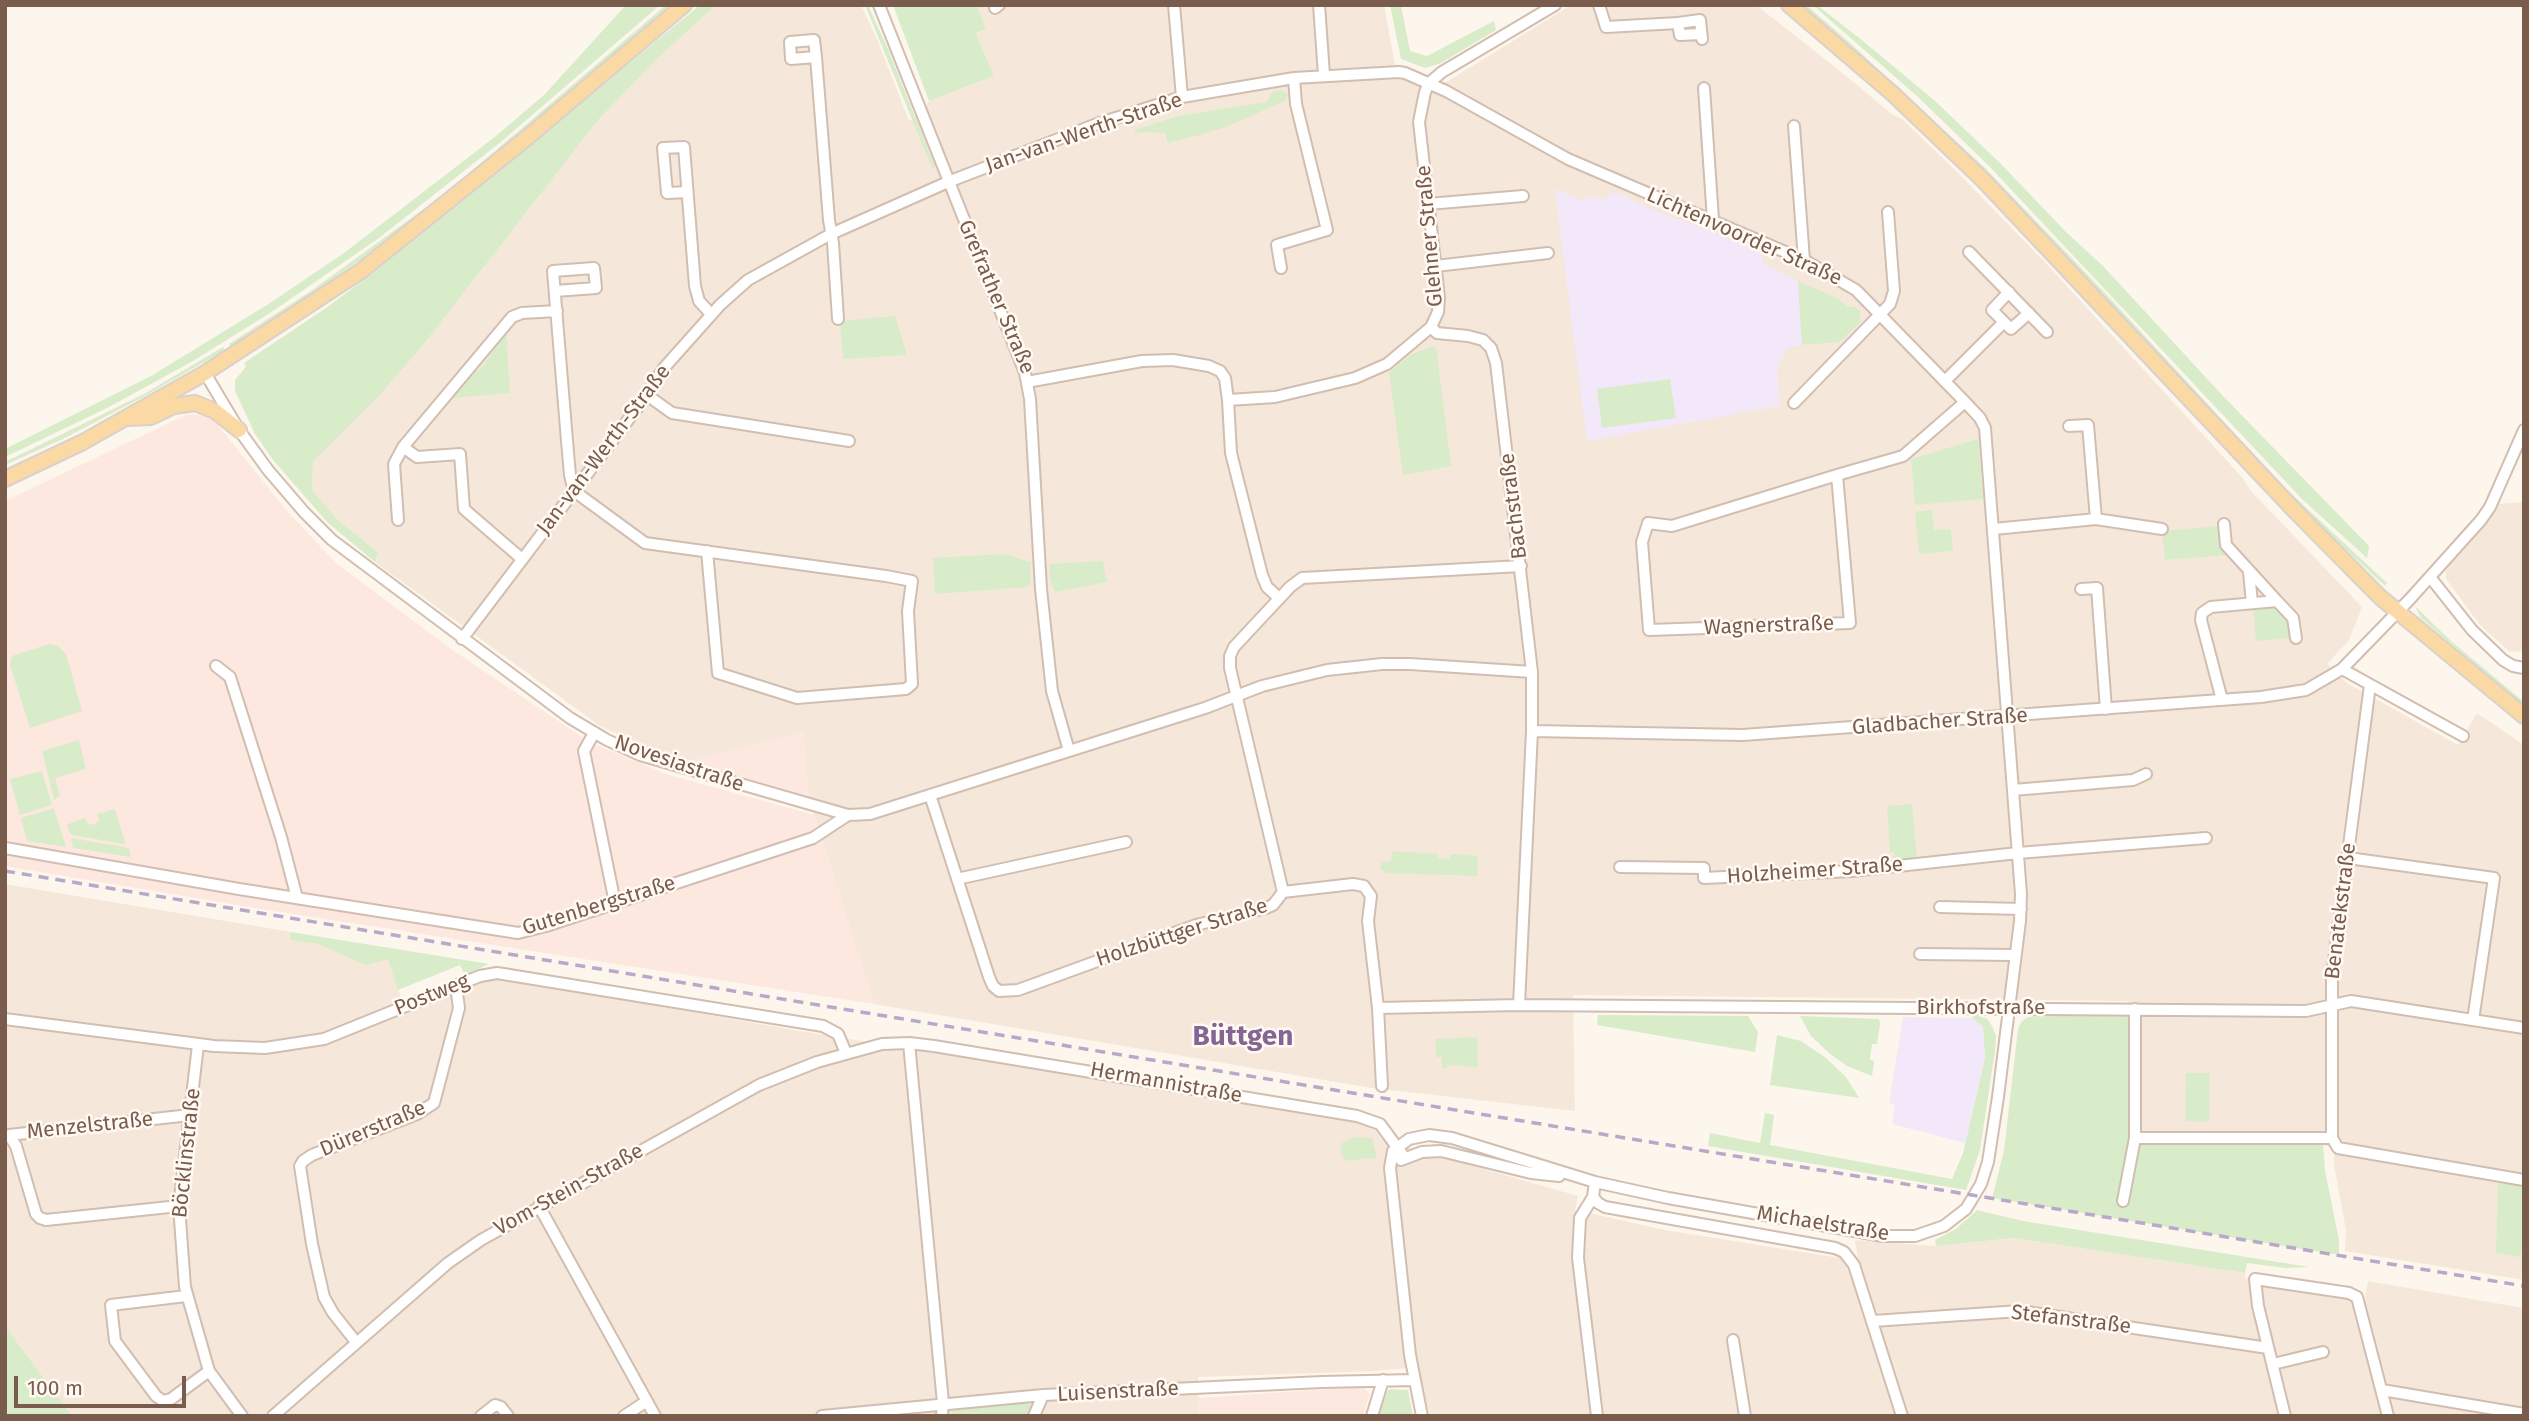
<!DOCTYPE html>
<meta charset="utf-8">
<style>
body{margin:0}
#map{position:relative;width:2529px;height:1421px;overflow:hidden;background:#fdf6ec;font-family:"Fira Sans",sans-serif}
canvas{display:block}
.frame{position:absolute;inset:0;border:7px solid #7a5c4d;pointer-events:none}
.scale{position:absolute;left:14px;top:1376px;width:172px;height:32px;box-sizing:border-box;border:4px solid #7a5c4d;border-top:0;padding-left:9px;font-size:21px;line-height:24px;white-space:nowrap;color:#7a5c4d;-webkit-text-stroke:5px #fffaf3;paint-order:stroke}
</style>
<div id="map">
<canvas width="2529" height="1421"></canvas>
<div class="frame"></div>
<div class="scale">100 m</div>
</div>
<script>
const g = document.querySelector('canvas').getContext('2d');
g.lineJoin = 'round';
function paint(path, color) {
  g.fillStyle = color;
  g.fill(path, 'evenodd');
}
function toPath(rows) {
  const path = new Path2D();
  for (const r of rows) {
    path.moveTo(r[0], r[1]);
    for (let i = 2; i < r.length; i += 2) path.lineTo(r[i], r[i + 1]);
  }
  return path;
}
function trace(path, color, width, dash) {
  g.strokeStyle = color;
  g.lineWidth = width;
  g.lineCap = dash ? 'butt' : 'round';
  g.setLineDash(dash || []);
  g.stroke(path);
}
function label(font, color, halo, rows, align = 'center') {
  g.font = font + ' "Fira Sans",sans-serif';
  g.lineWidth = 5;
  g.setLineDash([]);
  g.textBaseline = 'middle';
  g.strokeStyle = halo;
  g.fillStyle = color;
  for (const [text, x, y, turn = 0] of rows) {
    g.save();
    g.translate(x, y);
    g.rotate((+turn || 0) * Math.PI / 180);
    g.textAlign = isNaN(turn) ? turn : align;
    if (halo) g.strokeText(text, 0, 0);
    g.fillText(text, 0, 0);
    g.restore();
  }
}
const residential = toPath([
 [716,5,861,5,877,39,909,121,916,118,929,101,994,76,976,33,986,29,977,5,1384,5,1397,76,1435,89,1571,5,1756,5,1840,71,1893,115,1902,119,1955,170,2042,259,2242,477,2251,491,2362,607,2349,640,2327,664,2347,683,2458,745,2477,713,2524,745,2524,1280,2345,1251,2346,1230,2334,1165,2334,1146,2129,1142,2128,1001,1573,995,1575,1111,1372,1088,874,1004,808,796,803,732,688,761,656,751,600,726,375,562,378,552,338,520,312,490,313,462,380,395,420,349,599,119,658,58],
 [2524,502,2524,651,2510,652,2480,625,2446,579,2446,566,2483,526,2495,504],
 [5,884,291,932,290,940,318,944,340,953,389,959,405,1011,478,983,500,978,794,1030,1362,1122,1372,1126,1382,1140,1578,1196,1575,1210,1665,1230,1858,1261,1855,1240,1936,1246,2014,1238,2245,1273,2245,1278,2348,1299,2364,1305,2368,1281,2524,1308,2524,1416,1430,1416,1418,1367,1376,1371,1198,1377,1199,1416,72,1416,5,1326]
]);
const commercial = toPath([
 [188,414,206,416,217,424,286,510,336,563,454,651,591,743,669,775,815,815,874,1004,255,908,5,866,5,501],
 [803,732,808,796,688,761],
 [1363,1387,1370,1394,1363,1416,1199,1416,1198,1398]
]);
const education = toPath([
 [1555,189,1584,201,1587,195,1602,200,1615,192,1633,199,1634,202,1761,252,1763,264,1798,281,1802,345,1788,347,1777,368,1780,406,1587,441],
 [1903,1017,1972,1018,1983,1027,1985,1058,1965,1143,1892,1124,1895,1105,1889,1103]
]);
const green = toPath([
 [626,5,660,5,502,141,379,238,270,313,193,361,107,408,5,457,5,449,151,376,267,305,344,253,496,136,544,95],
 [666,5,670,5,564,97,389,240,313,293,231,346,229,344,311,291,447,192],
 [700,5,716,5,658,58,599,119,420,349,380,395,313,462,312,490,338,520,378,552,375,562,327,522,273,460,255,434,235,391,235,380,246,367,244,363,326,308,373,273],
 [865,5,868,5,888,49,935,167,932,168],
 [893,5,977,5,986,29,976,33,994,76,929,101],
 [1390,5,1401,5,1410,51,1427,56,1494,21,1496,30,1441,63,1425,68,1401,59],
 [1802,5,1806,5,1849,42,1985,168,2107,295,2285,488,2387,583,2385,586,2302,509,2106,298,1978,166,1847,44],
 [1813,5,1817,5,1863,41,1934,100,2001,164,2066,232,2103,266,2223,396,2369,546,2367,558,2302,499,1989,166,1918,97],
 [1283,90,1288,95,1285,101,1226,127,1203,134,1168,143,1165,133,1134,132,1134,130,1178,116,1267,102,1273,91],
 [1798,281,1837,298,1848,307,1855,307,1860,311,1860,323,1839,342,1802,345],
 [895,316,907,355,843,359,840,321],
 [506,331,510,393,453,398,450,396,484,365],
 [223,347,225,350,145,396,63,439,5,465,5,462,144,394],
 [1430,347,1436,347,1451,466,1403,475,1389,373,1412,354],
 [1670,379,1676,418,1602,428,1597,389],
 [1978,439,1983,499,1915,505,1911,459],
 [1932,510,1934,530,1951,529,1953,551,1919,554,1915,512],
 [2219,526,2221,547,2229,555,2165,560,2162,531],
 [1004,554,1030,562,1031,582,1028,587,935,594,933,558],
 [1103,561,1107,582,1055,592,1050,580,1049,564],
 [2271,606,2278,608,2290,621,2291,638,2256,641,2253,608],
 [2415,606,2451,641,2524,702,2524,706,2421,618],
 [49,644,58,646,66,654,82,711,30,728,10,665,12,656],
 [79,740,86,769,55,778,60,795,54,800,42,751],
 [42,771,52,805,20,815,10,779],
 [1912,804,1917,859,1895,862,1894,852,1890,852,1887,806],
 [54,808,66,847,27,841,21,818],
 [115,809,125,842,124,844,72,835,70,833,67,826,70,823,85,818,87,823,94,825,99,820,97,814],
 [71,838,129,848,131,857,73,848],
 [1392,851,1438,854,1438,858,1450,859,1451,854,1478,856,1477,876,1386,873,1380,869,1381,861,1391,862],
 [291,932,489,964,465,975,460,965,398,990,388,959,366,965,318,944,290,940],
 [1973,1014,1987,1019,1992,1026,1996,1036,1995,1051,1980,1150,1966,1190,1708,1146,1710,1133,1760,1143,1765,1113,1774,1115,1770,1145,1952,1179,1963,1153,1985,1058,1983,1027,1972,1018],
 [1598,1015,1748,1016,1758,1032,1755,1052,1597,1025],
 [2039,1015,2129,1016,2129,1141,2323,1144,2325,1171,2339,1240,2339,1255,1992,1198,2004,1151,2018,1029,2022,1021,2028,1017],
 [1800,1016,1879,1019,1880,1024,1877,1044,1872,1044,1870,1060,1874,1061,1872,1076,1847,1066,1829,1053,1811,1036],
 [1777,1035,1801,1041,1826,1058,1846,1077,1859,1098,1770,1085],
 [1477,1037,1478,1067,1447,1065,1447,1068,1442,1068,1442,1057,1436,1057,1435,1039],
 [2186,1073,2210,1073,2209,1122,2185,1121],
 [1352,1137,1372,1138,1377,1158,1367,1159,1366,1157,1363,1159,1349,1161,1344,1159,1340,1149,1342,1143],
 [2498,1181,2524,1186,2524,1235,2520,1257,2496,1253],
 [1977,1210,2023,1221,2309,1267,2286,1268,2247,1263,2245,1273,2014,1238,1936,1246,1935,1240,1956,1229],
 [5,1326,72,1416,5,1416],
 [1391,1389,1408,1390,1413,1416,1379,1416,1387,1391],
 [1029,1403,1032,1407,1028,1416,950,1416,956,1407]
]);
const minor = toPath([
 [879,5,1025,373,1030,399,1041,589,1052,691,1069,751],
 [1174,5,1182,97],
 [1319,5,1324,75],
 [1599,5,1606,27,1678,23],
 [995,8,999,5],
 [1701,34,1680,35,1678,23,1700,20,1702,39],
 [816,57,791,59,790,42,814,40,816,57,829,220,833,243,838,319],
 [1704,88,1713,220],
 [1794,126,1804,260],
 [687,192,667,193,663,148,684,147,695,286,699,301,711,314],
 [1428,204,1523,196],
 [1969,252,2047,332],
 [1436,266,1548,253],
 [1281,268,1277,245,1327,230,1296,104,1294,78],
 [555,291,596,288,594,268,553,271,567,441,570,475,574,491,645,543,886,576,912,581,908,611,912,684,906,689,797,698,718,673,707,551],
 [2004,322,1992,310,2009,292],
 [1431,327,1437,333,1468,336,1483,340,1491,348,1496,363,1532,672,1532,731,1519,1005],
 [205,373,239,430,268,470,304,512,332,540,570,718,607,740,640,755,848,815,870,814,1205,708,1262,686,1327,670,1382,664,1410,664,1532,672],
 [1945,381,2004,322,2011,329,2029,313],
 [1027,382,1142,361,1173,360,1209,366,1220,371,1225,378,1228,400],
 [647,395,672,413,849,441],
 [1794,403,1890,304,1894,291,1888,212],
 [2069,426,2088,425,2096,519],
 [1837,475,1850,623,1649,630,1642,542,1648,523,1672,526,1837,475,1903,456,1965,402],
 [398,520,394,464,403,447],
 [1994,529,2096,519,2162,529],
 [522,559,464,509,460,454,417,457,403,447,512,317,522,313,557,311],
 [2249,572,2252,603],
 [2430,577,2472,630,2503,660,2513,666,2524,668],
 [2081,589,2097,588,2106,709],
 [1279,598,1267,587,1262,575,1231,453,1228,400,1275,397,1355,378,1387,364,1431,327,1438,312,1439,297,1419,122,1425,92,1429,83,1442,72,1555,5],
 [2277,601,2293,618,2296,638],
 [462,639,647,395,663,369,720,305,748,280,831,234,948,182,1097,124,1182,97,1294,78,1399,72,1405,73,1446,91,1568,159,1804,260,1856,290,1965,402,1980,418,1985,428,2021,894,2020,921,1998,1097,1988,1162,1981,1184,1966,1209,1944,1226,1915,1236,1883,1236,1668,1198,1595,1182,1452,1138,1429,1135,1409,1139,1393,1151,1390,1168,1410,1355,1422,1416],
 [216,666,230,677,281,837,297,898],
 [2342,669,2463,736],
 [2222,700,2201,620,2202,613,2211,607,2277,601,2226,545,2224,524],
 [1532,731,1743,735,2261,697,2306,690,2342,669,2410,599,2481,520,2490,507,2524,430],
 [594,733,584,751,615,903],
 [2013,790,2133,780,2146,774],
 [930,795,989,977,993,986,999,991,1018,990,1196,925,1266,908,1273,905,1283,892,1353,884,1364,886,1371,896,1368,921,1378,1008,1382,1086],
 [5,848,239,889,518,933,546,926,813,838,848,815],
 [2348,858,2494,878,2473,1020],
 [1620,867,1704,868,1704,878,1852,871,2018,853,2206,838],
 [957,879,1126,842],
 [1283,892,1230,668,1230,656,1234,647,1290,587,1302,578,1521,566],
 [1940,907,2021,909],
 [1920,954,2014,955],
 [1378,1008,1519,1005,2306,1011,2351,1001,2524,1028],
 [5,1019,214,1046,265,1048,324,1039,480,976,497,973,823,1026,838,1034,846,1053],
 [909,1043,943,1403,942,1416],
 [198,1045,179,1206,185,1287,209,1371,242,1416],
 [2135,1138,2332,1138],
 [2332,1138,2332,976,2370,685],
 [2332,1138,2338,1148,2524,1180],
 [1401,1160,1422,1152,1441,1151,1531,1173,1559,1176],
 [1595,1182,1593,1197,1598,1203,1605,1207,1835,1248,1844,1252,1854,1265,1902,1416],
 [1593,1197,1580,1218,1578,1258,1597,1416],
 [2123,1201,2135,1138,2135,1009],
 [179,1206,46,1220,40,1218,36,1214,16,1146,9,1135,190,1115],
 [539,1206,655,1416],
 [186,1296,111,1305,115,1341,156,1396,163,1401,171,1399,209,1371],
 [1873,1321,2020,1311,2268,1348],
 [1733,1340,1745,1416],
 [356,1342,333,1313,324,1297,312,1244,300,1166,303,1161,312,1155,417,1114,434,1103,459,1008,456,986],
 [2273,1364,2323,1352],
 [2382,1390,2524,1414],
 [273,1416,448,1263,481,1240,759,1085,817,1062,882,1044,909,1043,934,1046,1357,1116,1380,1124,1405,1158],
 [481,1416,495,1405,501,1407,508,1416],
 [624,1416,647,1401],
 [822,1416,1043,1395,1322,1382,1414,1380],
 [1034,1416,1043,1395],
 [1372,1416,1383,1380],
 [2285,1416,2258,1306,2255,1279,2349,1293,2357,1297,2388,1416]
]);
const major = toPath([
 [1789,5,1893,94,1983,180,2296,512,2380,597,2524,716],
 [129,418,151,417,174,406,195,403,215,411,239,430],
 [5,479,83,442,205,373,361,271,528,137,684,5]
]);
const rail = toPath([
 [5,871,2524,1286]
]);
const streetNames = [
 ["Jan-van-Werth-Straße",1084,133,-19],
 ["Glehner Straße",1430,236,-95],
 ["Lichtenvoorder Straße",1744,237,24],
 ["Grefrather Straße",996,297,67],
 ["Jan-van-Werth-Straße",604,450,-53],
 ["Bachstraße",1514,506,-97],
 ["Wagnerstraße",1769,626,-2],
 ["Gladbacher Straße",1940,722,-4],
 ["Novesiastraße",679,764,19],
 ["Holzheimer Straße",1815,871,-4],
 ["Gutenbergstraße",599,906,-17],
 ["Benatekstraße",2341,911,-83],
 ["Holzbüttger Straße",1182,933,-18],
 ["Postweg",432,995,-22],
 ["Birkhofstraße",1981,1008],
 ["Hermannistraße",1166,1083,10],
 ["Menzelstraße",90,1126,-6],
 ["Dürerstraße",373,1129,-23],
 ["Böcklinstraße",187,1153,-84],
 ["Vom-Stein-Straße",569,1190,-29],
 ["Michaelstraße",1823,1224,9],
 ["Stefanstraße",2071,1320,7],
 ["Luisenstraße",1118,1392,-3]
];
const districtNames = [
 ["Büttgen",1243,1037]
];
paint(residential, '#f5e8da');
paint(commercial, '#fde8e0');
paint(education, '#f3e8fa');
paint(green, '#d8ecc9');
trace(minor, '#d1beb0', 14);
trace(major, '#dad1cd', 18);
trace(minor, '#fff', 10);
trace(major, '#fbd9a5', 14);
trace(rail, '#b9a8c9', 3.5, [10, 7]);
label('21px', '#7a5c4d', '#fffaf3', streetNames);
label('bold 28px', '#846695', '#fffaf3', districtNames);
</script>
